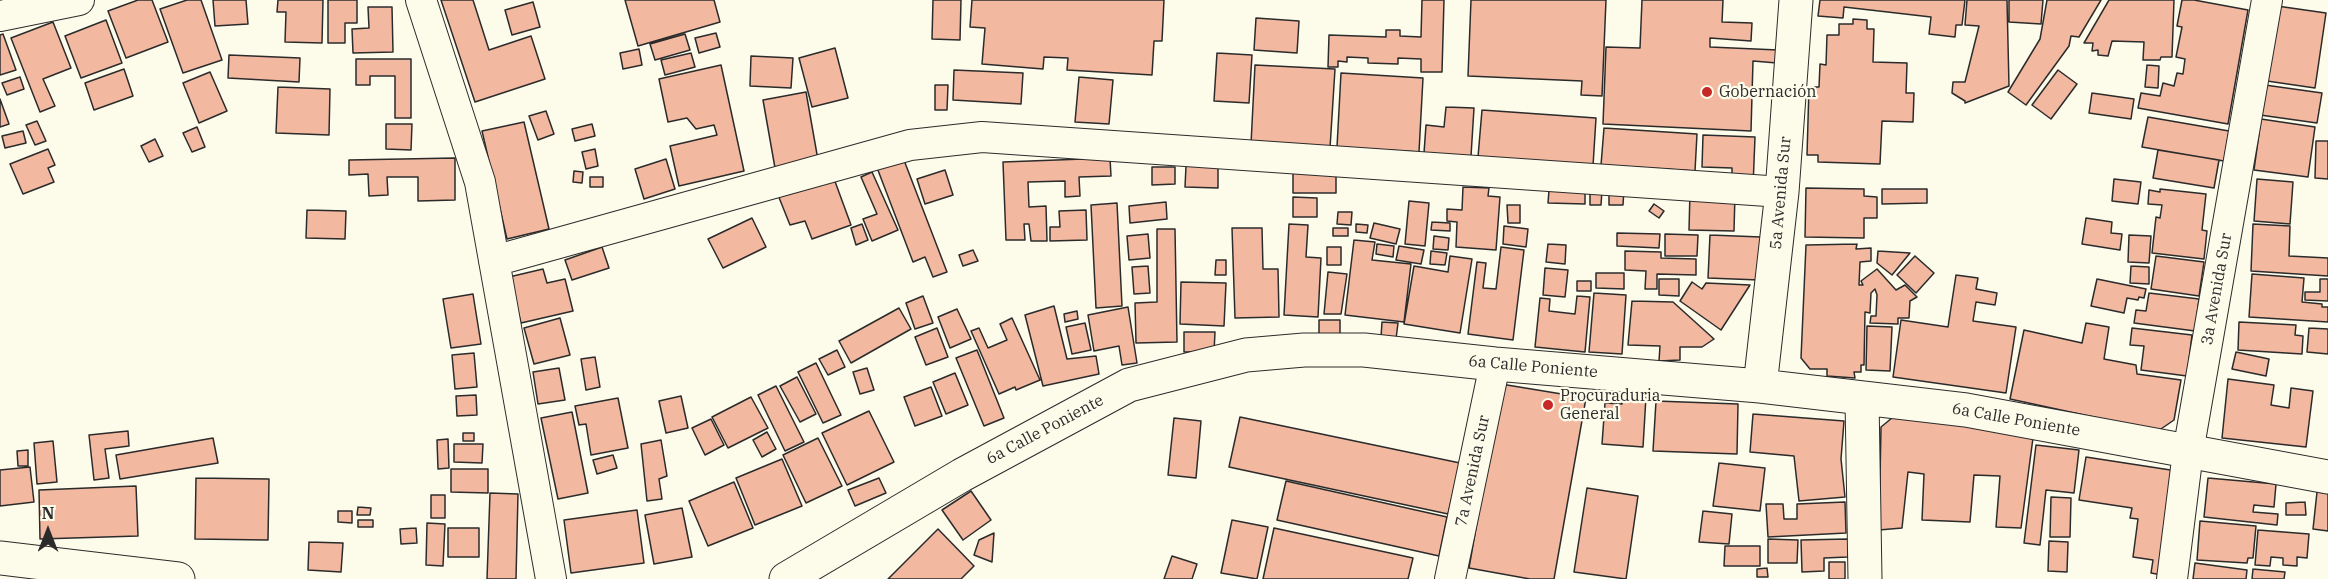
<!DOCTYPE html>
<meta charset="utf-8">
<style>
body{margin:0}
#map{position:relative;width:2328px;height:579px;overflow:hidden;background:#fdfbea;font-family:"IBM Plex Serif",serif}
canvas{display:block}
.north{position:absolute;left:18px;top:501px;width:60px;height:60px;-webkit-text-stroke:4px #fdfbea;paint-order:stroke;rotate:0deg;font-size:16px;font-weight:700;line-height:24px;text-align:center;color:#2b2b2b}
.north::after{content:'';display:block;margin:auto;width:21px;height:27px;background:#2b2b2b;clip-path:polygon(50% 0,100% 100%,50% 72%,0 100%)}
</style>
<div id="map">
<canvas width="2328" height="579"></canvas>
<div class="north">N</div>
</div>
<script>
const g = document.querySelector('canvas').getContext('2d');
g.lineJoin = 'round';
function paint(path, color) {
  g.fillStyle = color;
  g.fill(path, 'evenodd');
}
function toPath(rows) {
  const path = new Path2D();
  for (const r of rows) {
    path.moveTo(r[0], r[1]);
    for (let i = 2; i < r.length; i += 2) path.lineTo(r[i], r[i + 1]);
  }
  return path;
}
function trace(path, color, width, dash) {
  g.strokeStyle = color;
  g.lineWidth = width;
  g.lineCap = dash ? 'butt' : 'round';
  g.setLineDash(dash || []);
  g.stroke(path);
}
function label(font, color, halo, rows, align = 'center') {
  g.font = font + ' "IBM Plex Serif",serif';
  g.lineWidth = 4.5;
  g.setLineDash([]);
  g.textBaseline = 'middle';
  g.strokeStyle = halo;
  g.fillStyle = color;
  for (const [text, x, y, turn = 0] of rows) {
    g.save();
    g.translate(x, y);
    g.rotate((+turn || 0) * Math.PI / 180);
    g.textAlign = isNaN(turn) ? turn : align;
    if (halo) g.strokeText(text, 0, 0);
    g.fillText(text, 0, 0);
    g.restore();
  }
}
const building = toPath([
 [138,0,152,0,168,42,126,58,108,11,138,0],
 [187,0,201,0,222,60,183,73,160,9,187,0],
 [213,0,246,0,248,24,215,26,213,0],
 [278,0,323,0,322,43,285,42,286,12,277,12,278,0],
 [328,0,357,0,357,23,345,23,345,43,328,43,328,0],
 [441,0,473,0,489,50,531,36,545,79,475,102,441,0],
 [625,0,714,0,720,22,638,46,625,0],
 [933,0,961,0,960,40,932,39,933,0],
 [972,0,1164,0,1162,41,1154,41,1152,75,1067,70,1068,58,1044,57,1043,69,982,64,985,28,970,27,972,0],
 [1422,0,1444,0,1442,72,1421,72,1421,59,1398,58,1398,64,1368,63,1368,58,1347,57,1347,62,1338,61,1338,67,1328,67,1329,35,1386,37,1386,30,1400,30,1400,36,1421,37,1422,0],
 [1471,0,1606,0,1602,96,1581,95,1582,81,1468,76,1471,0],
 [1642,0,1723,0,1722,22,1752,23,1751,41,1710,38,1710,47,1778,50,1777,63,1753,61,1751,131,1603,124,1606,47,1640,48,1642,0],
 [1820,0,1965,0,1962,25,1956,25,1955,37,1929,34,1931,17,1844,7,1843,18,1818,16,1820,0],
 [1967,0,2007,0,2009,86,1965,103,1965,101,1952,93,1953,82,1965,82,1979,26,1965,25,1967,0],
 [2009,0,2043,0,2041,24,2009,22,2009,0],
 [2047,0,2101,0,2079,37,2071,36,2069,46,2026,105,2008,92,2040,39,2047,0],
 [2109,0,2174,0,2172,57,2161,57,2160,60,2143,60,2144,42,2112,41,2108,56,2098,55,2098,50,2092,51,2093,43,2084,43,2109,0],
 [2182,0,2194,0,2248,10,2228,124,2138,108,2141,93,2160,96,2163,83,2174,86,2177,73,2183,74,2185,59,2176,57,2182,27,2177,26,2182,0],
 [533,2,540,27,512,35,505,10,533,2],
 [2277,6,2326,13,2315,88,2267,81,2277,6],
 [368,7,392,7,393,52,353,53,352,29,369,28,368,7],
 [1256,18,1299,21,1297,53,1254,50,1256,18],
 [1853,19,1867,20,1867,29,1874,29,1873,62,1907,63,1906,93,1914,93,1913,122,1882,121,1880,164,1818,162,1818,155,1807,155,1809,87,1819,87,1820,64,1826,65,1827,35,1839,35,1839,24,1853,24,1853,19],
 [106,20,122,63,81,78,65,36,106,20],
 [53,22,71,68,43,79,55,106,40,112,11,38,53,22],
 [716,33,720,47,699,53,695,38,716,33],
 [3,34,16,70,0,75,0,35,3,34],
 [685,34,690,50,655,60,650,44,685,34],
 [835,48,848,98,812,107,799,58,835,48],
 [639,49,642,65,623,69,620,53,639,49],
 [691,53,695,67,665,75,661,60,691,53],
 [1217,53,1252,55,1249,103,1214,101,1217,53],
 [229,55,300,58,299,82,228,78,229,55],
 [751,56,793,58,791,88,750,86,751,56],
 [356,59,411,59,411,118,395,118,395,76,370,76,370,85,356,85,356,59],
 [721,65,744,171,679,186,670,146,717,135,714,125,696,129,687,118,668,122,659,79,721,65],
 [1255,65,1335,69,1330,148,1251,144,1255,65],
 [2147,65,2159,66,2158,88,2145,87,2147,65],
 [124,69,133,96,94,110,85,83,124,69],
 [954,70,1023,73,1021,104,953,100,954,70],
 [2058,70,2077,84,2051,119,2032,105,2058,70],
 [210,72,227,111,199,123,183,83,210,72],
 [1341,73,1423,78,1419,152,1337,147,1341,73],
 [20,77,24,89,7,95,2,83,20,77],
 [1079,77,1113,80,1109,124,1075,122,1079,77],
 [935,85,948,85,947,110,935,110,935,85],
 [2265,85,2322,93,2317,123,2260,115,2265,85],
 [278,87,330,89,329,135,276,133,278,87],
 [806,92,818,160,775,168,763,100,806,92],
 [2092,93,2134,99,2131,119,2089,113,2092,93],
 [0,99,9,124,0,127,0,99],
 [1446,107,1474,108,1471,156,1424,153,1426,125,1444,127,1446,107],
 [1482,110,1596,118,1593,166,1478,157,1482,110],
 [546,111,554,134,538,140,529,116,546,111],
 [2148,117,2229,131,2224,161,2142,147,2148,117],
 [2261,119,2315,127,2308,177,2254,170,2261,119],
 [37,121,46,141,35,145,26,125,37,121],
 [524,122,549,229,507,239,482,131,524,122],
 [386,124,412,124,411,150,386,149,386,124],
 [592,124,595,136,575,141,572,129,592,124],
 [197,127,205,147,192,152,183,133,197,127],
 [1604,128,1697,134,1695,171,1601,165,1604,128],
 [23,131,26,143,5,148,2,136,23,131],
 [1703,135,1755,137,1753,187,1732,186,1732,168,1702,167,1703,135],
 [155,139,163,156,149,162,141,146,155,139],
 [2316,141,2328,141,2328,179,2315,178,2316,141],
 [48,149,55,165,48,168,54,182,23,194,10,164,48,149],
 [595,149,598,166,586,169,582,152,595,149],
 [2158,150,2219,160,2214,188,2153,178,2158,150],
 [902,155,947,272,933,277,925,257,913,262,876,165,902,155],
 [455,158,455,200,418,201,418,177,387,177,388,195,369,196,368,174,349,175,349,160,455,158],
 [1110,158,1111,176,1079,177,1080,196,1065,197,1065,181,1028,182,1029,207,1046,206,1047,241,1031,241,1029,224,1024,224,1025,240,1006,240,1003,162,1110,158],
 [666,159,675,189,644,199,635,169,666,159],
 [1186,166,1218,167,1218,188,1185,187,1186,166],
 [1152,167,1175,167,1175,184,1152,185,1152,167],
 [1293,169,1336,169,1336,193,1293,193,1293,169],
 [945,170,953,195,925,204,917,179,945,170],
 [574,171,583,172,582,183,573,182,574,171],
 [872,172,898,230,872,241,863,219,877,214,861,177,872,172],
 [833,176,851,225,812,239,805,221,790,225,778,195,833,176],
 [590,177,603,177,603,187,590,187,590,177],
 [2114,179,2141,182,2138,204,2112,201,2114,179],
 [2257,179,2293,182,2290,224,2254,221,2257,179],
 [1463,187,1489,188,1488,196,1500,197,1496,250,1456,247,1457,222,1447,221,1447,209,1462,210,1463,187],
 [1806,188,1864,189,1864,196,1877,197,1877,218,1864,218,1864,238,1805,237,1806,188],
 [1590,189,1602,190,1601,205,1590,205,1590,189],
 [1609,189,1624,189,1623,205,1609,205,1609,189],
 [1882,189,1927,189,1927,203,1882,204,1882,189],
 [2160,189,2206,194,2202,230,2207,231,2204,259,2152,253,2156,217,2160,218,2162,205,2148,204,2149,190,2160,192,2160,189],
 [1549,190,1585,191,1585,204,1548,203,1549,190],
 [1690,192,1735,194,1734,231,1689,230,1690,192],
 [1293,197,1317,198,1317,217,1293,217,1293,197],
 [1409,201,1429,203,1425,246,1405,244,1409,201],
 [1166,202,1167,219,1130,223,1129,206,1166,202],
 [1117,203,1122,306,1096,308,1091,205,1117,203],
 [1654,204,1664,211,1659,218,1649,211,1654,204],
 [1507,205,1520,205,1520,223,1508,223,1507,205],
 [307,210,346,211,345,239,306,238,307,210],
 [1086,210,1087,240,1050,241,1050,227,1060,227,1059,211,1086,210],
 [1338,212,1352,212,1351,225,1337,224,1338,212],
 [752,218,766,247,723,268,708,239,752,218],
 [2086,218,2112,222,2111,233,2122,234,2120,250,2082,244,2086,218],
 [1432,222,1450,223,1450,231,1431,230,1432,222],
 [1374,223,1400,229,1396,244,1370,238,1374,223],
 [862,224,868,240,856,245,851,228,862,224],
 [1289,224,1308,225,1306,257,1321,258,1318,317,1284,315,1289,224],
 [1356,224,1368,225,1367,233,1356,232,1356,224],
 [2253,224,2290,226,2289,256,2328,258,2328,276,2251,271,2253,224],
 [1504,226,1528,229,1526,247,1503,244,1504,226],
 [1232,228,1262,228,1263,269,1278,269,1279,317,1235,318,1232,228],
 [1333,228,1348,228,1348,236,1333,236,1333,228],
 [1157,229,1175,229,1177,342,1136,343,1135,303,1157,302,1157,229],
 [1617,233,1660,234,1659,248,1617,246,1617,233],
 [1148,234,1150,258,1129,260,1127,236,1148,234],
 [1665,234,1698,235,1697,256,1665,256,1665,234],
 [1710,235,1761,237,1759,280,1708,278,1710,235],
 [2129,235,2151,236,2149,263,2128,262,2129,235],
 [1434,236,1449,238,1448,250,1433,249,1434,236],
 [1354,240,1375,242,1372,260,1411,264,1404,322,1345,315,1354,240],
 [1377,244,1394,246,1393,257,1376,254,1377,244],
 [1548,244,1566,245,1565,264,1546,262,1548,244],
 [1857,244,1856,249,1871,248,1871,261,1860,262,1859,285,1863,285,1861,281,1877,269,1896,290,1905,285,1917,297,1910,301,1909,318,1898,318,1898,324,1870,323,1871,316,1876,316,1877,295,1875,289,1871,293,1870,313,1865,312,1864,365,1861,365,1861,372,1854,372,1855,378,1827,376,1827,369,1810,369,1801,358,1806,245,1857,244],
 [1399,246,1424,250,1421,264,1396,260,1399,246],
 [602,247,609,268,572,280,565,260,602,247],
 [1327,247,1341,247,1341,265,1327,265,1327,247],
 [1501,247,1524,250,1513,340,1468,334,1477,262,1486,263,1483,288,1496,289,1501,247],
 [973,250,978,261,963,266,959,255,973,250],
 [1431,251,1447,253,1445,265,1430,264,1431,251],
 [1625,251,1661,252,1661,258,1696,259,1696,275,1657,274,1657,289,1645,289,1646,271,1625,270,1625,251],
 [1878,251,1910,253,1892,275,1877,263,1878,251],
 [1450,256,1472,259,1460,333,1404,324,1414,266,1448,272,1450,256],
 [1915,256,1934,273,1916,293,1897,275,1915,256],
 [2156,256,2204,262,2199,296,2151,289,2156,256],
 [1216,260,1226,260,1226,275,1215,275,1216,260],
 [1148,266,1150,293,1134,294,1132,267,1148,266],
 [2131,266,2149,267,2149,284,2130,283,2131,266],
 [1545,268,1568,270,1565,297,1543,295,1545,268],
 [543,269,547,283,565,279,573,311,521,323,509,277,543,269],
 [1328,272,1347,274,1341,314,1324,314,1328,272],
 [1596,273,1624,273,1624,289,1596,288,1596,273],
 [2252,274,2304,278,2302,302,2322,304,2322,307,2328,307,2328,322,2249,317,2252,274],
 [1956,275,1978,278,1976,289,1997,293,1995,305,1976,302,1973,321,2016,327,2006,393,1893,377,1901,320,1948,327,1956,275],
 [1659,279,1679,279,1679,296,1659,295,1659,279],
 [2097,279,2146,289,2144,298,2139,297,2138,300,2127,298,2124,313,2091,306,2097,279],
 [2320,279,2328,279,2328,301,2305,300,2305,292,2320,292,2320,279],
 [1577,281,1591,281,1591,291,1577,291,1577,281],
 [1181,282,1226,283,1224,326,1180,324,1181,282],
 [1692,282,1702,289,1706,283,1750,285,1721,330,1680,301,1692,282],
 [1594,293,1626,295,1622,354,1589,352,1594,293],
 [2149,293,2199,299,2195,331,2134,323,2136,310,2146,311,2149,293],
 [473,294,481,344,451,348,443,299,473,294],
 [923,296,933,323,915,329,906,303,923,296],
 [1577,296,1590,297,1585,352,1535,347,1540,298,1550,299,1549,311,1575,314,1577,296],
 [1632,301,1673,302,1714,339,1702,347,1680,347,1680,360,1659,361,1660,346,1628,345,1632,301],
 [1054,306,1067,359,1096,356,1099,374,1043,386,1025,315,1054,306],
 [1128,307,1137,363,1122,365,1119,346,1094,351,1088,315,1128,307],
 [899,308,911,329,851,363,839,341,899,308],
 [957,309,971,339,950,348,938,317,957,309],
 [1077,311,1078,319,1065,322,1064,314,1077,311],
 [560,318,570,355,534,364,524,328,560,318],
 [1012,318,1040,380,1016,390,1015,387,999,394,971,331,979,328,988,348,1007,340,1000,324,1012,318],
 [1319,320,1340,320,1340,334,1319,334,1319,320],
 [1382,322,1398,323,1396,339,1381,337,1382,322],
 [2239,322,2296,325,2295,335,2303,336,2302,354,2238,350,2239,322],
 [1085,323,1091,350,1072,354,1066,327,1085,323],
 [2086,323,2109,327,2104,359,2136,365,2137,374,2181,380,2174,420,2158,431,2010,399,2024,330,2082,343,2086,323],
 [1867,326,1892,327,1890,371,1866,370,1867,326],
 [937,328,948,357,926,365,915,337,937,328],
 [2132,328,2192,335,2187,376,2141,370,2144,346,2130,345,2132,328],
 [2309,328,2328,329,2328,354,2307,352,2309,328],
 [1184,332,1215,332,1214,352,1184,352,1184,332],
 [837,350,845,367,828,375,819,359,837,350],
 [977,350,1004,418,984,426,956,358,977,350],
 [2236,352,2269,359,2266,376,2232,369,2236,352],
 [474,353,477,387,455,389,452,355,474,353],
 [595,357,600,387,586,390,581,359,595,357],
 [816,363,841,415,823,423,798,372,816,363],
 [559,368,565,400,538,404,533,372,559,368],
 [867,368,874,390,860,394,853,372,867,368],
 [955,373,968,405,946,414,933,382,955,373],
 [797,377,816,414,800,422,780,386,797,377],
 [2228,379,2274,385,2271,405,2289,408,2291,388,2313,391,2306,447,2222,438,2228,379],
 [1501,384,1586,398,1554,579,1530,579,1469,568,1501,384],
 [776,386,804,442,785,451,758,395,776,386],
 [931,387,942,416,915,426,904,397,931,387],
 [1623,394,1646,397,1643,447,1602,444,1605,403,1622,404,1623,394],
 [476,395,477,415,457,416,456,396,476,395],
 [681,396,688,428,666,433,659,401,681,396],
 [751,397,768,428,728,448,712,417,751,397],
 [618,398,628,448,591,455,586,424,579,425,575,406,618,398],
 [1656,401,1738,404,1737,454,1653,451,1656,401],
 [869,411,894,462,847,485,822,433,869,411],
 [572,412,588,493,558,499,541,418,572,412],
 [1898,413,2033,438,2021,528,1996,527,2000,476,1974,475,1970,522,1922,520,1924,474,1908,472,1902,528,1879,530,1881,427,1898,413],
 [1753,414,1844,421,1841,459,1845,497,1799,501,1794,456,1750,452,1753,414],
 [1240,417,1460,463,1448,514,1229,467,1240,417],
 [1174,418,1201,421,1196,478,1168,475,1174,418],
 [711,419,724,445,705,455,692,428,711,419],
 [128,431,129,446,105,449,109,478,94,480,89,435,128,431],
 [767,432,776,449,762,457,753,440,767,432],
 [463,433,474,433,474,441,463,441,463,433],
 [213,438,218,463,120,479,116,455,213,438],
 [818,438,842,486,806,503,783,455,818,438],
 [448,439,449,468,438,469,437,440,448,439],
 [661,440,667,476,659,479,662,499,647,501,641,444,661,440],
 [53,441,57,482,37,484,34,443,53,441],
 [454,444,483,444,482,463,454,462,454,444],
 [2036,445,2079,450,2074,493,2046,490,2040,545,2024,543,2036,445],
 [28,450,28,466,18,466,17,451,28,450],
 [613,455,617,468,597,474,593,460,613,455],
 [2086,457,2177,471,2162,575,2151,573,2153,560,2133,557,2138,519,2130,518,2132,508,2079,500,2086,457],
 [782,459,802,506,755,525,736,478,782,459],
 [1719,463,1765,468,1760,511,1713,506,1719,463],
 [30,467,34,502,0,506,0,470,30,467],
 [451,469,488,469,488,493,451,492,451,469],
 [196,478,269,479,268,540,195,539,196,478],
 [879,478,886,493,855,506,848,490,879,478],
 [2208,478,2276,484,2274,507,2254,505,2253,512,2278,514,2277,525,2204,517,2208,478],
 [1286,481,1447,517,1439,556,1277,520,1286,481],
 [734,482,753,528,708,546,689,501,734,482],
 [136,486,138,536,40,539,39,490,136,486],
 [1587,488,1638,496,1626,579,1574,572,1587,488],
 [971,491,991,520,963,540,942,510,971,491],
 [2317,492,2328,493,2328,531,2313,529,2317,492],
 [490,493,518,494,516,579,487,579,490,493],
 [431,495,445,495,445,518,431,518,431,495],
 [2051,497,2071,498,2070,537,2050,537,2051,497],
 [1845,502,1846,533,1768,537,1766,504,1783,504,1784,519,1797,519,1797,504,1845,502],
 [2305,502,2306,515,2286,515,2286,503,2305,502],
 [358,507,371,508,370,515,357,515,358,507],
 [682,508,692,557,654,564,645,515,682,508],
 [637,510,644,563,571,573,564,520,637,510],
 [338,511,352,511,352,523,338,522,338,511],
 [1703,511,1732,514,1729,544,1699,542,1703,511],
 [358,520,373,520,373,527,358,527,358,520],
 [1232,520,1268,527,1257,579,1221,573,1232,520],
 [2200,521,2256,526,2253,558,2248,558,2247,563,2197,560,2200,521],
 [427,523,445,524,443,566,426,565,427,523],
 [416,528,417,543,401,544,400,529,416,528],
 [448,528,479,528,479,557,448,557,448,528],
 [1274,528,1413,558,1408,579,1263,579,1274,528],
 [938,529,974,566,961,579,888,579,938,529],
 [2258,530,2309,534,2307,558,2297,557,2297,566,2283,565,2283,558,2271,557,2270,566,2255,565,2258,530],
 [994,533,992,562,974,555,979,540,994,533],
 [1768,539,1798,540,1797,563,1768,563,1768,539],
 [1848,539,1848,557,1824,558,1824,571,1802,572,1801,540,1848,539],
 [2049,541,2068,542,2067,572,2048,571,2049,541],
 [309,542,343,543,341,572,308,570,309,542],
 [1725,546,1760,546,1760,566,1724,566,1725,546],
 [1172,556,1197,564,1192,579,1164,579,1172,556],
 [1829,562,1845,562,1845,579,1829,579,1829,562],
 [2195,563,2247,570,2246,579,2193,579,2195,563],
 [1767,568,1768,577,1757,577,1757,569,1767,568],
 [2253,569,2285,572,2284,579,2252,579,2253,569]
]);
const minor = toPath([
 [421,0,480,182,551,579],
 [0,16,79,0],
 [494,261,910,145,982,137,1782,192],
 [1450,579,1495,364],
 [2172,579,2188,452,2267,0]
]);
const tertiary = toPath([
 [1760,386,1782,192,1796,0],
 [1862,399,1865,579],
 [0,558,178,579],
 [786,579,962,475,1129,385,1246,355,1304,350,1364,350,1495,364,1760,386,1966,410,2328,477]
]);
const markers = [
 [1707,92,6,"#c62828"],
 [1548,405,6,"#c62828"]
];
const poiNames = [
 ["Gobernación",1719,92],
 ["Procuraduria",1560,396],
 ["General",1560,414]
];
const streetNames = [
 ["5a Avenida Sur",1781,193,-85],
 ["3a Avenida Sur",2217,289,-80],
 ["6a Calle Poniente",1533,367,5],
 ["6a Calle Poniente",2016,420,10],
 ["6a Calle Poniente",1045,430,-28],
 ["7a Avenida Sur",1473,471,-78]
];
paint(building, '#f2b8a0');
trace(building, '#2b2b2b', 1.5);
trace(minor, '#2b2b2b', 32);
trace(tertiary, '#2b2b2b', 35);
trace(minor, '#fdfbea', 30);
trace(tertiary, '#fdfbea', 33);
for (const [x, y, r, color] of markers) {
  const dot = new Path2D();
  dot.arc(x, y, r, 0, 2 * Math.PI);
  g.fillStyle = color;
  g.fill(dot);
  trace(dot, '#fdfbea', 2);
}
label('16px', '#2b2b2b', '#fdfbea', poiNames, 'left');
label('16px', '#2b2b2b', '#fdfbea', streetNames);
</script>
